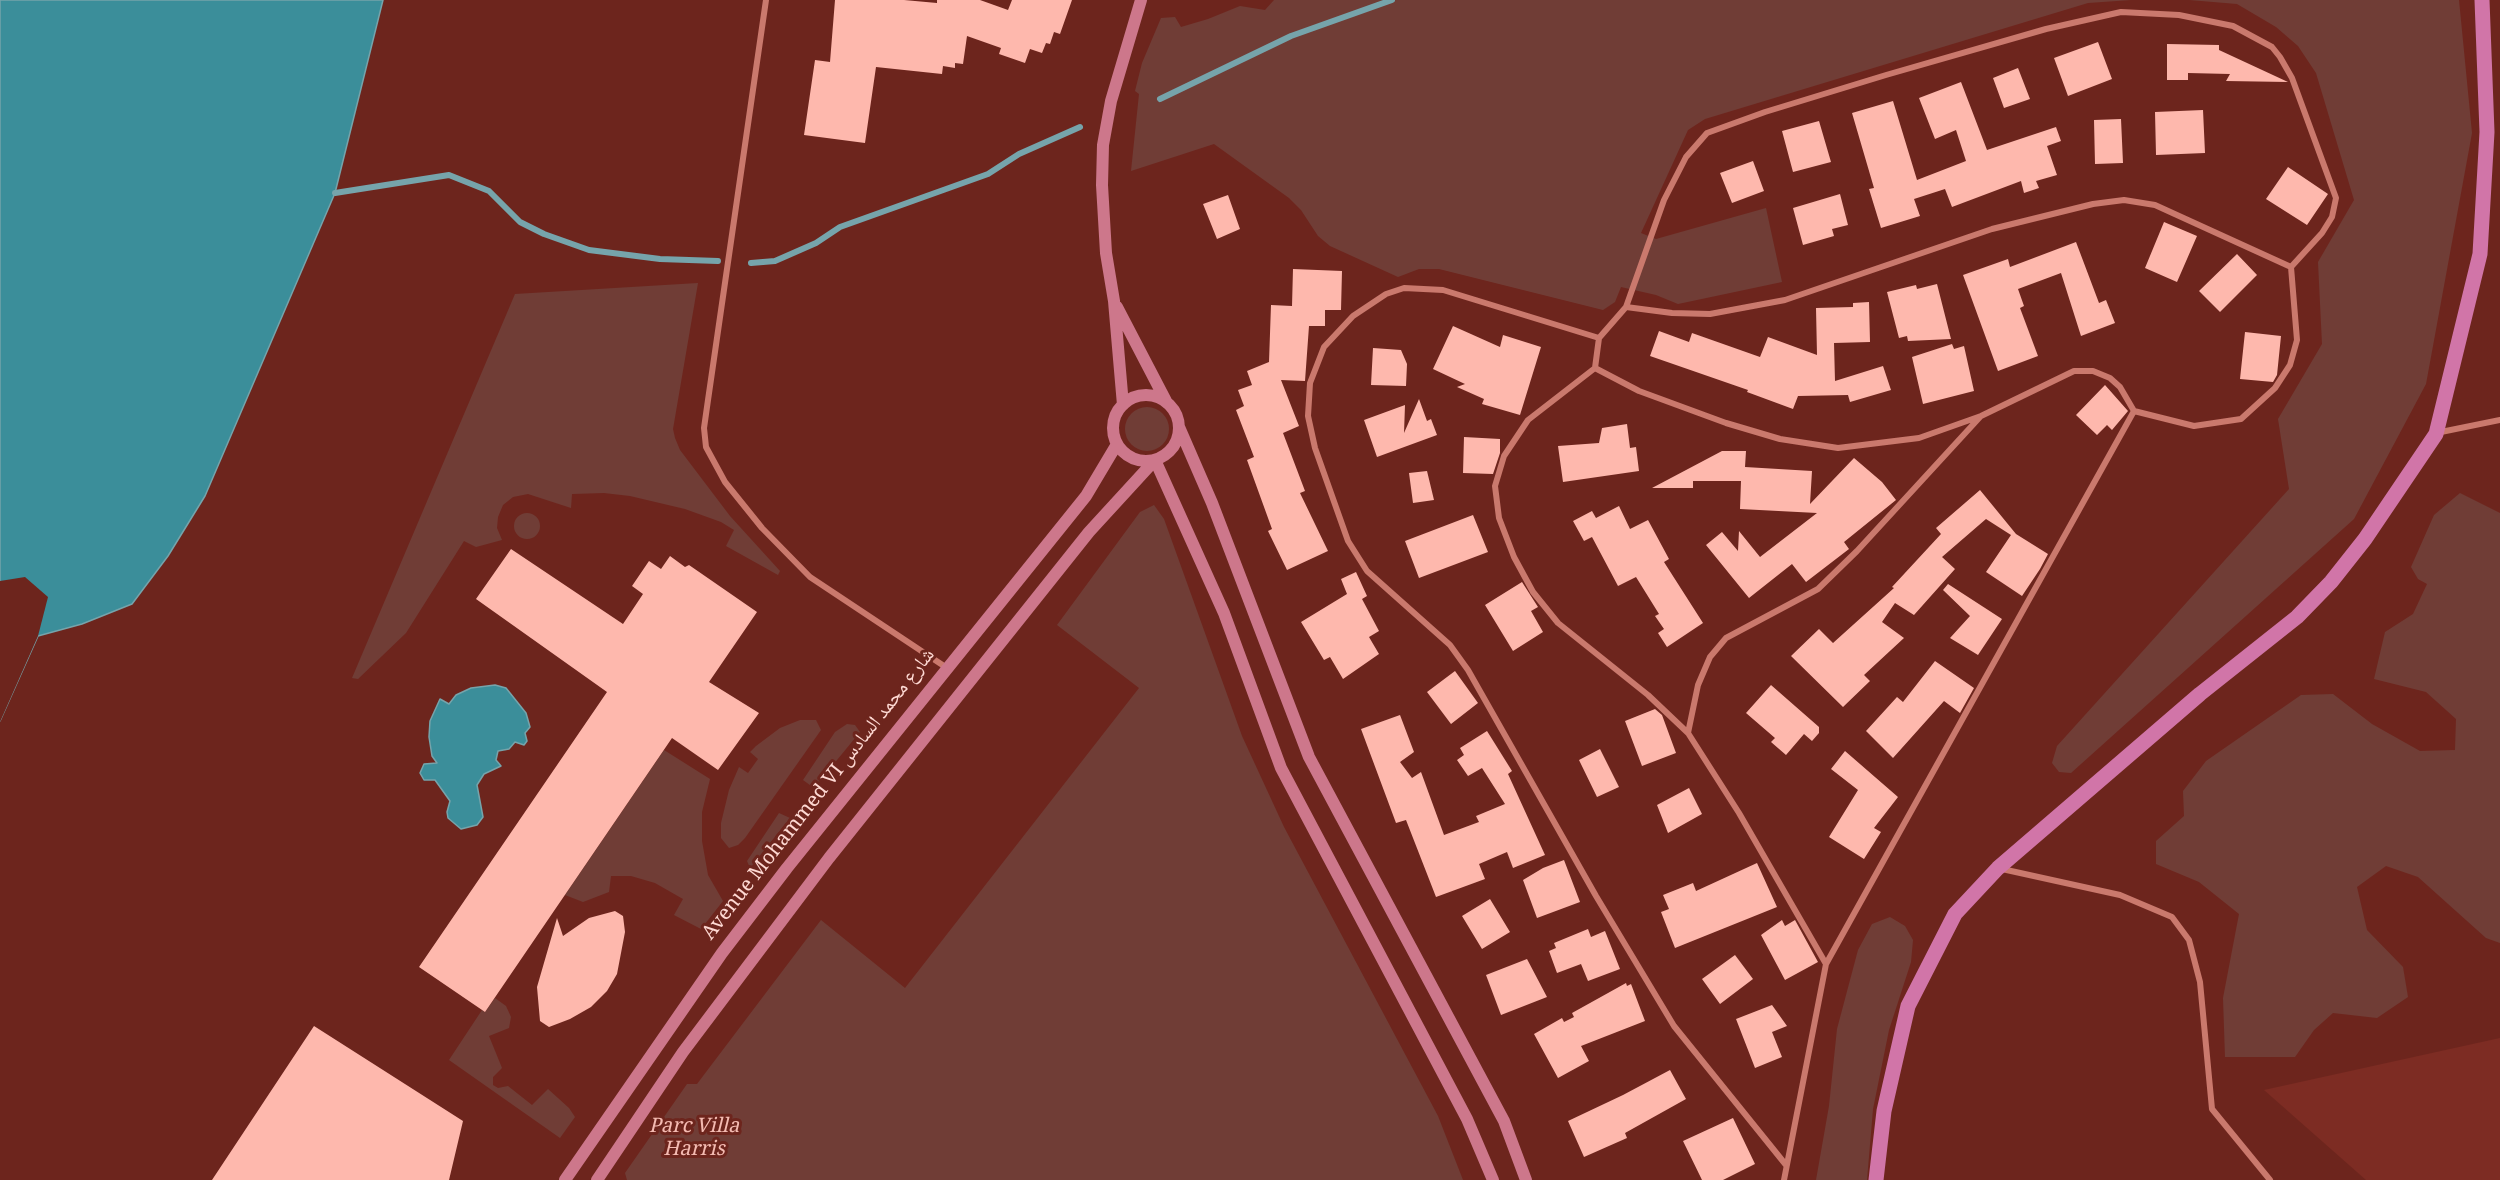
<!DOCTYPE html>
<meta charset="utf-8">
<style>
body{margin:0}
canvas{display:block;background:#6d251d}
</style>
<canvas width="2500" height="1180"></canvas>
<script>
const g = document.querySelector('canvas').getContext('2d');
g.lineJoin = 'round';
function paint(path, color) {
  g.fillStyle = color;
  g.fill(path, 'evenodd');
}
function toPath(rows) {
  const path = new Path2D();
  for (const r of rows) {
    if (r.length === 3) {
      path.moveTo(r[0] + r[2], r[1]);
      path.arc(r[0], r[1], r[2], 0, 2 * Math.PI);
      continue;
    }
    path.moveTo(r[0], r[1]);
    for (let i = 2; i < r.length; i += 2) path.lineTo(r[i], r[i + 1]);
  }
  return path;
}
function trace(path, color, width, dash) {
  g.strokeStyle = color;
  g.lineWidth = width;
  g.lineCap = dash ? 'butt' : 'round';
  g.setLineDash(dash || []);
  g.stroke(path);
}
function label(font, color, halo, rows, align = 'center') {
  g.font = font + ' Georgia,"Noto Naskh Arabic",serif';
  g.lineWidth = 6;
  g.setLineDash([]);
  g.textBaseline = 'middle';
  g.strokeStyle = halo;
  g.fillStyle = color;
  for (const [text, x, y, turn = 0] of rows) {
    g.save();
    g.translate(x, y);
    g.rotate((+turn || 0) * Math.PI / 180);
    g.textAlign = isNaN(turn) ? turn : align;
    if (halo) g.strokeText(text, 0, 0);
    g.fillText(text, 0, 0);
    g.restore();
  }
}
const built = toPath([
 [2500,1038,2500,1180,2366,1180,2264,1090]
]);
const green = toPath([
 [1274,0,2131,0,2088,3,1705,119,1688,130,1641,233,1656,239,1766,208,1782,282,1678,304,1656,295,1621,287,1615,302,1603,310,1439,269,1419,269,1398,277,1330,246,1318,236,1301,210,1289,198,1214,144,1131,171,1139,94,1135,91,1142,63,1161,18,1175,17,1181,27,1208,19,1240,6,1265,10],
 [2189,0,2459,0,2472,133,2426,384,2354,519,2071,773,2059,772,2052,763,2057,746,2289,489,2278,419,2322,344,2318,262,2354,200,2316,73,2298,46,2276,27,2237,4],
 [698,283,673,429,675,438,680,450,730,516,780,571,778,575,726,546,734,530,721,522,685,509,630,496,604,493,572,494,571,508,528,494,513,497,503,505,498,517,497,528,502,540,476,547,464,541,406,633,358,679,352,678,515,294],
 [1147,429,22],
 [2460,493,2500,513,2500,943,2486,938,2418,877,2386,866,2357,887,2367,930,2403,967,2408,997,2377,1018,2333,1013,2314,1030,2295,1057,2225,1057,2223,998,2239,914,2199,882,2156,864,2156,841,2184,816,2183,791,2206,761,2301,695,2333,694,2372,724,2420,751,2455,750,2456,719,2426,692,2374,679,2385,632,2413,614,2427,584,2418,579,2411,567,2434,515],
 [1154,505,1164,519,1242,736,1284,827,1438,1116,1463,1180,627,1180,625,1173,687,1084,697,1084,821,920,905,988,1139,688,1057,625,1140,512],
 [527,526,13],
 [800,720,816,720,821,730,745,838,738,845,729,848,721,838,721,823,729,790,739,767,748,773,758,759,750,752,756,746,780,728],
 [847,724,855,725,860,732,814,788,803,780,835,732],
 [664,750,710,779,702,812,702,841,708,875,723,901,701,929,674,915,683,899,655,883,631,876,611,876,609,892,583,902,565,895],
 [779,813,790,818,750,868,747,861],
 [1890,917,1905,926,1913,940,1911,962,1889,1030,1873,1109,1867,1180,1816,1180,1829,1106,1837,1029,1858,950,1872,924],
 [495,998,506,1006,511,1017,509,1028,489,1036,502,1068,493,1077,493,1085,498,1088,508,1086,532,1105,548,1089,569,1108,575,1117,560,1138,449,1060,482,1010,485,1012]
]);
const water = toPath([
 [0,0,383,0,335,193,205,496,168,556,132,604,82,624,38,636,0,721,0,0],
 [495,685,506,688,526,713,530,727,525,733,527,741,524,745,515,742,509,749,498,751,496,760,501,766,484,774,477,785,483,817,477,825,461,829,448,818,447,812,450,801,435,780,424,780,420,773,424,764,437,763,432,756,429,737,430,721,440,699,449,704,456,695,471,688,495,685]
]);
const pier = toPath([
 [25,577,48,597,38,636,0,722,0,581]
]);
const stream = toPath([
 [1160,99,1291,36,1392,0],
 [335,193,449,175,489,191,520,222,544,234,589,250,660,259,718,261],
 [751,263,775,261,816,243,840,227,988,174,1019,154,1080,127]
]);
const building = toPath([
 [835,0,904,0,937,3,937,0,980,0,1008,10,1012,0,1072,0,1060,34,1054,32,1050,44,1046,43,1042,53,1030,49,1025,63,999,54,1001,48,967,36,963,64,955,63,955,68,943,66,942,74,876,67,865,143,804,135,815,60,830,62],
 [2098,42,2112,79,2068,96,2054,58],
 [2167,44,2219,45,2219,50,2288,82,2226,81,2230,74,2188,73,2188,80,2167,80],
 [2018,68,2030,99,2004,108,1993,78],
 [1961,82,1987,150,2056,127,2061,141,2047,146,2057,175,2036,181,2039,188,2024,193,2021,181,1952,207,1945,189,1914,199,1920,216,1881,228,1869,189,1874,188,1852,113,1893,101,1917,180,1966,161,1956,130,1935,139,1919,98],
 [2203,110,2205,153,2156,155,2155,112],
 [2121,119,2123,163,2095,164,2094,120],
 [1819,121,1831,162,1793,172,1782,131],
 [1753,161,1764,191,1732,203,1720,173],
 [2288,167,2328,194,2307,225,2266,199],
 [1840,194,1848,225,1832,229,1834,236,1803,245,1793,208],
 [1228,195,1240,229,1217,239,1203,204],
 [2164,222,2197,236,2177,282,2145,268],
 [2076,242,2099,303,2106,300,2115,323,2081,336,2061,273,2018,289,2024,306,2020,308,2038,356,1998,371,1963,275,2008,259,2010,267],
 [2237,254,2257,275,2220,312,2199,291],
 [1293,269,1342,271,1341,310,1325,310,1325,326,1309,326,1305,381,1281,380,1299,426,1283,433,1305,491,1300,493,1328,551,1287,570,1268,531,1272,529,1247,460,1254,457,1236,410,1244,406,1238,390,1252,385,1247,371,1269,362,1271,305,1292,306],
 [1937,284,1951,339,1908,341,1907,336,1899,338,1887,292,1916,285,1917,289],
 [1869,302,1870,342,1834,343,1835,381,1883,366,1891,390,1850,402,1848,395,1798,396,1793,409,1747,392,1748,390,1650,356,1659,331,1689,342,1692,333,1760,357,1768,337,1817,355,1816,308,1853,307,1853,303],
 [1453,326,1500,347,1503,335,1541,347,1520,415,1482,404,1484,399,1457,387,1465,384,1433,369],
 [2245,332,2281,336,2277,375,2273,382,2240,379],
 [1952,344,1954,349,1964,346,1974,391,1923,404,1912,357],
 [1373,348,1401,350,1407,364,1406,386,1371,385],
 [2105,385,2128,411,2112,430,2107,425,2097,435,2076,415],
 [1419,399,1427,421,1431,419,1437,435,1377,457,1364,420,1405,405,1404,433],
 [1627,424,1630,448,1636,447,1639,471,1563,482,1558,446,1599,443,1602,428],
 [1464,437,1500,439,1500,453,1493,474,1463,473],
 [1722,451,1746,451,1745,467,1812,471,1810,504,1854,458,1882,482,1896,500,1844,542,1849,549,1806,582,1792,564,1749,598,1706,545,1722,532,1738,551,1739,531,1760,557,1817,513,1740,509,1741,481,1693,481,1693,488,1652,488],
 [1427,471,1434,500,1413,503,1409,473],
 [1980,490,2016,534,2048,554,2040,569,2022,596,1986,572,2011,535,1986,519,1942,557,1955,569,1914,615,1895,603,1882,622,1904,638,1864,675,1870,681,1843,707,1791,656,1819,629,1833,643,1894,588,1892,587,1941,534,1936,528],
 [1619,506,1630,529,1648,520,1669,559,1664,562,1703,623,1667,647,1658,633,1664,629,1655,616,1659,614,1636,577,1618,586,1592,537,1584,541,1573,521,1592,511,1596,518],
 [1473,515,1488,552,1419,578,1405,541],
 [511,549,623,624,643,594,632,586,649,561,661,569,670,556,685,567,689,565,757,612,709,682,759,713,718,770,672,738,485,1012,419,967,607,692,476,599],
 [1356,572,1367,596,1362,599,1379,631,1369,637,1379,654,1343,679,1330,657,1324,660,1301,622,1347,594,1341,579],
 [1522,582,1538,607,1531,611,1543,632,1513,651,1485,605],
 [1948,584,2002,619,1978,655,1950,638,1970,616,1943,590],
 [1935,661,1974,688,1960,713,1944,701,1893,758,1866,731,1897,697,1903,702],
 [1455,671,1478,703,1451,724,1427,692],
 [1771,685,1819,727,1819,733,1812,741,1804,734,1786,755,1771,742,1775,738,1746,713],
 [1655,709,1662,715,1676,753,1642,766,1625,721],
 [1400,715,1414,752,1400,762,1412,778,1421,772,1444,835,1479,822,1476,816,1505,804,1482,768,1468,776,1457,760,1464,755,1460,748,1487,731,1512,771,1508,774,1545,855,1513,868,1507,852,1479,864,1485,879,1436,897,1406,820,1396,823,1361,729],
 [1600,749,1619,787,1597,797,1579,760],
 [1845,751,1898,797,1874,828,1881,832,1864,859,1829,837,1858,790,1831,769],
 [1689,788,1702,814,1668,833,1657,805],
 [1564,860,1580,902,1537,918,1523,880,1543,868],
 [1757,863,1777,907,1675,948,1661,912,1669,909,1663,895,1693,883,1696,891],
 [1490,899,1510,932,1482,949,1462,916],
 [615,911,623,916,625,932,617,974,607,991,591,1007,570,1019,549,1027,540,1021,537,987,557,918,563,936,589,918],
 [1782,920,1785,926,1795,920,1818,962,1785,980,1761,935],
 [1588,929,1591,937,1605,931,1620,969,1588,981,1581,964,1557,973,1549,951,1556,948,1554,943],
 [1735,955,1753,979,1720,1004,1702,979],
 [1527,959,1547,997,1501,1015,1486,975],
 [1626,983,1627,986,1631,984,1645,1021,1581,1046,1589,1061,1558,1078,1534,1034,1562,1018,1564,1022,1574,1017,1572,1013],
 [1772,1005,1787,1026,1772,1032,1782,1057,1755,1068,1736,1019],
 [314,1026,463,1121,449,1180,212,1180],
 [1670,1070,1686,1099,1625,1133,1627,1138,1584,1157,1568,1121,1623,1095],
 [1733,1118,1755,1164,1723,1180,1702,1180,1683,1141]
]);
const street = toPath([
 [766,0,708,400,704,428,706,447,725,482,762,528,810,577,947,668],
 [1626,307,1664,200,1686,157,1707,133,1765,112,1886,75,2046,29,2121,12,2179,15,2233,26,2272,47,2280,57,2292,78,2336,198,2332,217,2322,233,2291,267],
 [1599,338,1443,290,1404,288,1386,294,1353,316,1324,347,1310,383,1308,416,1315,448,1348,541,1367,571,1450,645,1468,670,1596,896,1674,1026,1786,1165],
 [1595,368,1639,391,1726,423,1780,439,1838,448,1919,438,1981,416,2074,371,2093,371,2110,378,2120,387,2134,411,2194,426,2241,419,2275,388,2290,365,2297,340,2291,267,2155,205,2124,200,2093,204,1992,229,1785,300,1710,314,1672,313,1626,307,1599,338,1595,368,1528,420,1504,456,1495,486,1499,518,1514,557,1533,592,1558,623,1648,695,1688,733],
 [2436,433,2500,420],
 [2002,869,2120,895,2172,917,2189,940,2200,982,2212,1109,2270,1180],
 [1826,964,1739,813,1688,733,1698,685,1710,657,1726,638,1818,589,1857,551,1980,417],
 [1784,1180,1826,964,2134,411]
]);
const secondary = toPath([
 [1117,307,1166,401],
 [1146,428,33],
 [1123,405,1114,301,1106,253,1102,185,1103,145,1111,101,1141,0],
 [1179,427,1212,503,1309,757,1504,1121,1526,1180],
 [565,1180,722,953,787,868,1086,496,1117,444],
 [597,1180,683,1052,829,858,1089,532,1155,460,1224,613,1281,768,1467,1119,1493,1180]
]);
const primary = toPath([
 [1876,1180,1884,1111,1908,1006,1955,914,1998,868,2200,694,2297,617,2331,582,2365,539,2436,434,2480,254,2487,132,2482,0]
]);
const streetNames = [
 ["Avenue Mohammed VI شارع محمد السادس",821,796,-52]
];
const parkNames = [
 ["Parc Villa",694,1129],
 ["Harris",694,1152]
];
paint(built, '#7d2c23');
paint(green, '#703d36');
paint(water, '#3b8e9a');
trace(water, '#76a4ab', 1.5);
paint(pier, '#6d251d');
trace(stream, '#76a4ab', 6);
paint(building, '#feb8ad');
trace(street, '#ca796d', 6);
trace(secondary, '#cd778b', 12);
trace(primary, '#d175a8', 15);
label('20px', '#fed9d3', '#6d251d', streetNames);
label('italic 20px', '#f4bbb2', '#6d251d', parkNames);
</script>
